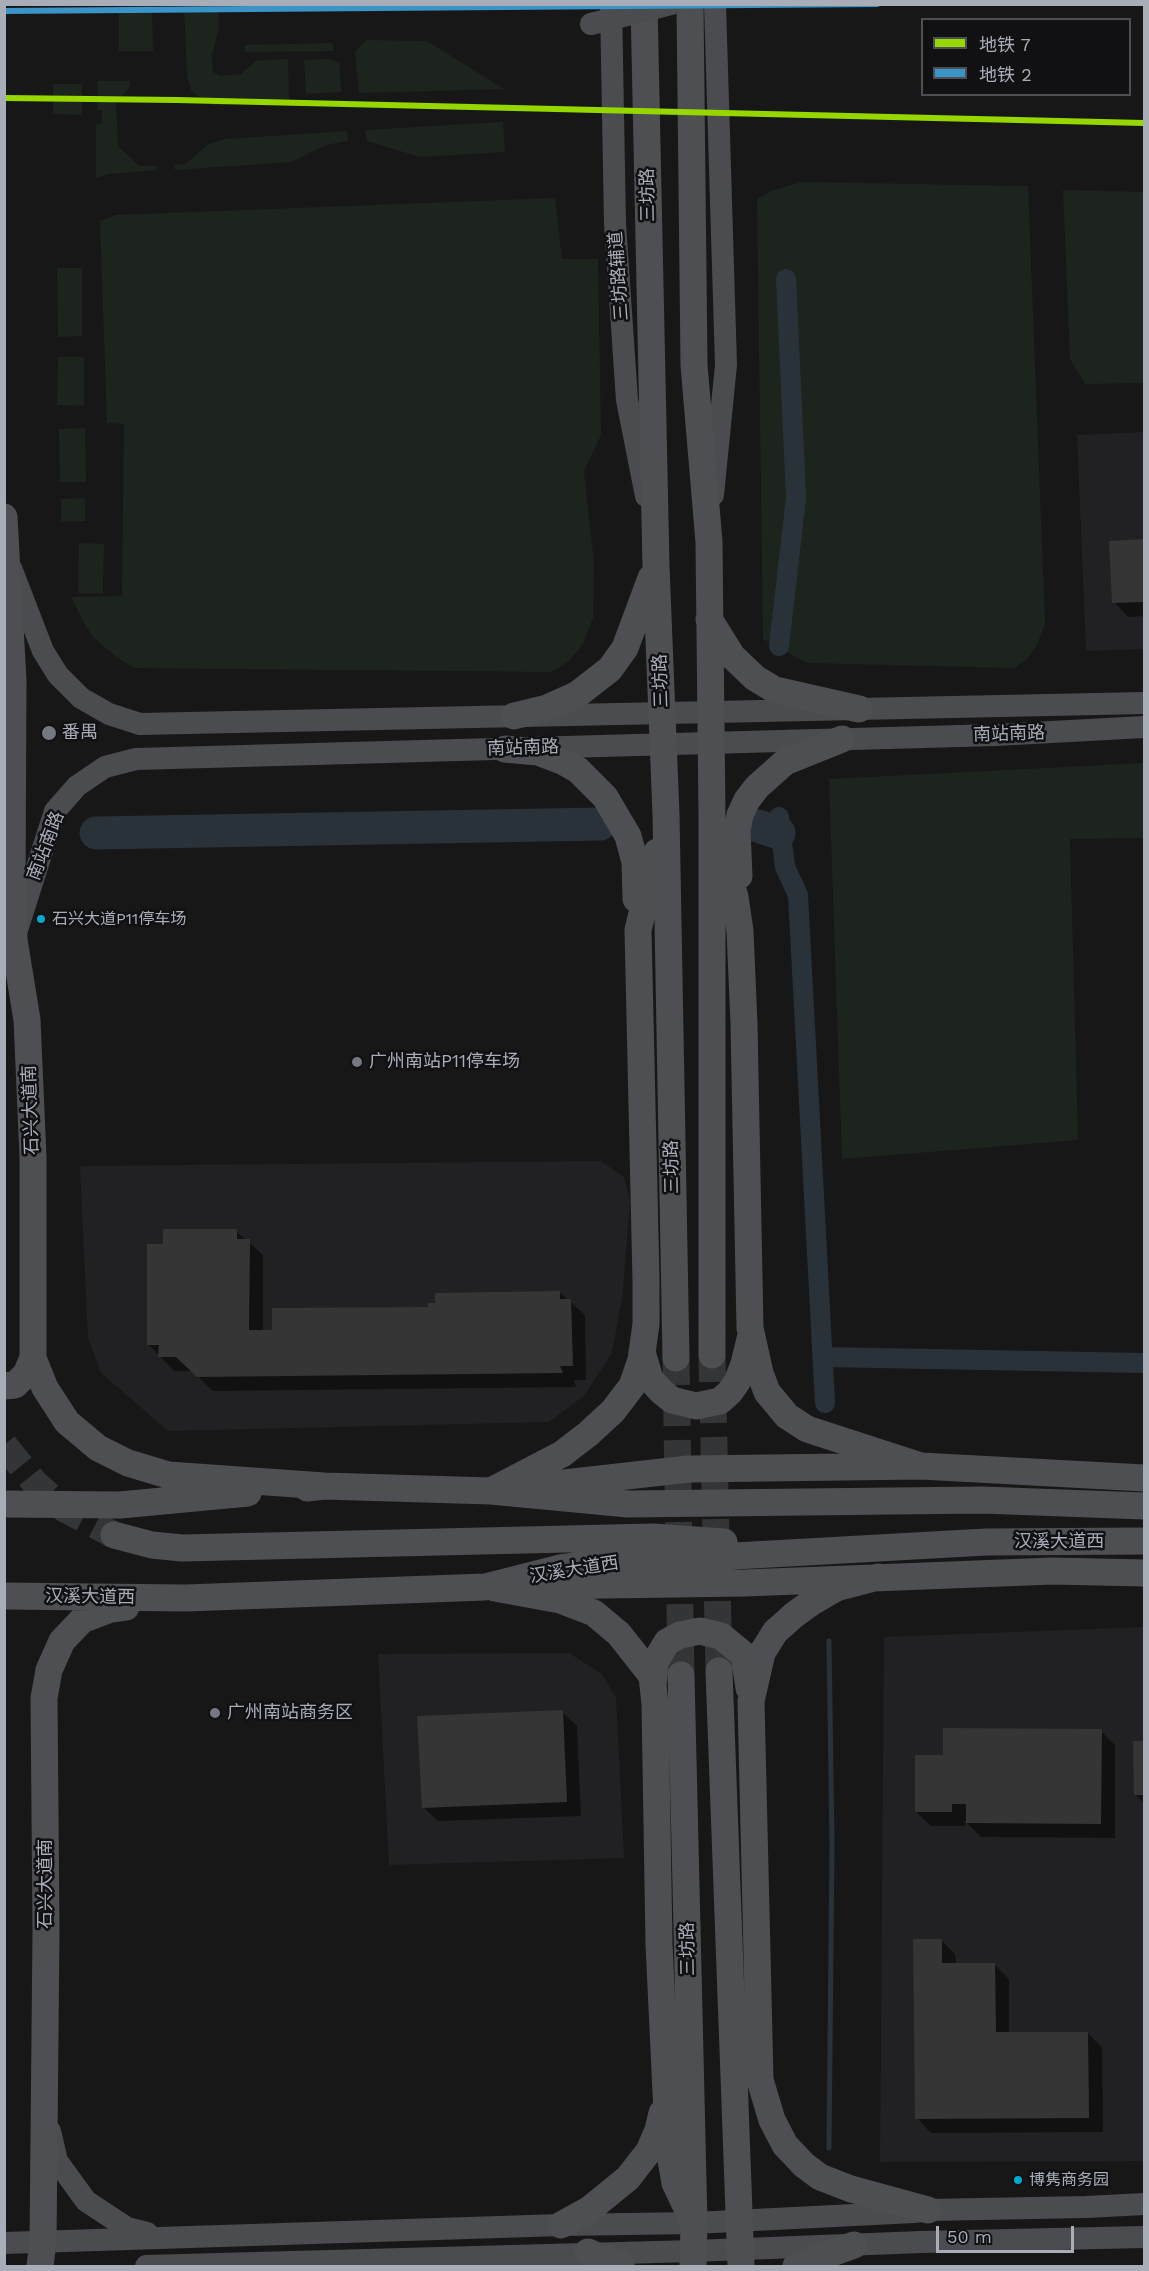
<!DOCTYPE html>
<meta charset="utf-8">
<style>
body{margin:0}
#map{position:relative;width:1149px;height:2271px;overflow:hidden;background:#171717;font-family:"Work Sans","Noto Sans SC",sans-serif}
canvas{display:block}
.frame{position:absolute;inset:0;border:6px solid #a8adb8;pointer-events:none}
.legend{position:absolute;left:921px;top:18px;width:210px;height:78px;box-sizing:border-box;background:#111113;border:2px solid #4d4f55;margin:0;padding:8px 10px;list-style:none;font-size:18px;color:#a8adb8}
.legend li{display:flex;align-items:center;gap:12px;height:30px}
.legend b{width:30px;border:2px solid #4d4f55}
.scale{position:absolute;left:936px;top:2226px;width:138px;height:27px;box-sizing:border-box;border:3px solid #a8adb8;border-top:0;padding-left:8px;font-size:18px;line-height:21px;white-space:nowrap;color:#a8adb8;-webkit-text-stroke:4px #111113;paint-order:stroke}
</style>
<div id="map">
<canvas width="1149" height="2271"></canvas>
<div class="frame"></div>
<ul class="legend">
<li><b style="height:8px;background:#97d700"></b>地铁 7</li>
<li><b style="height:8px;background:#3a94c8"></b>地铁 2</li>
</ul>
<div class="scale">50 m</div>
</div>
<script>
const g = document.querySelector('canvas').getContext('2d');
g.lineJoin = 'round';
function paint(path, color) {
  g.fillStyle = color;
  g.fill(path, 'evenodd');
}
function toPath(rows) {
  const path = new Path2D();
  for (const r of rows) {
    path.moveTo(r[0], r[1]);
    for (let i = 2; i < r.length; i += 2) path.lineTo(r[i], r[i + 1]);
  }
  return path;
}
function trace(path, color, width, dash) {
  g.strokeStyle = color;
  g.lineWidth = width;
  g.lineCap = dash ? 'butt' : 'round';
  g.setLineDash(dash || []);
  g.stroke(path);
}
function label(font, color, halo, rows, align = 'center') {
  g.font = font + ' "Work Sans","Noto Sans SC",sans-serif';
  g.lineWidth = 5;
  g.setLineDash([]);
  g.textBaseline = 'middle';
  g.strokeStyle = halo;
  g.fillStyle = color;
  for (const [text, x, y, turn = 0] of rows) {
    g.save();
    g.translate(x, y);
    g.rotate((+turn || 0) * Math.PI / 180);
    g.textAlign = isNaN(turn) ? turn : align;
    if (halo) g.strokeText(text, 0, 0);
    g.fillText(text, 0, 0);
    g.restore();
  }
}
const built = toPath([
 [1144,432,1144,649,1086,651,1077,435],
 [601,1161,624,1177,630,1199,623,1292,612,1353,584,1396,549,1422,168,1431,101,1373,88,1338,80,1166],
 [1144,1627,1144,2161,880,2162,884,1637],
 [569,1653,602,1674,616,1698,624,1858,389,1865,378,1654]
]);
const green = toPath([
 [119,5,152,5,153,51,119,51],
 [184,5,218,5,219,27,212,56,213,72,220,76,241,74,256,61,288,59,289,101,214,106,192,92,187,77],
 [366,40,427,41,504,89,359,93,355,52],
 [333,43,333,51,245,52,245,45],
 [329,59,339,63,341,92,306,94,304,60],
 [98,81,130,81,130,87,116,103,118,146,139,166,157,166,157,170,109,174,96,178,96,124,102,124,102,111,97,110],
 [53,84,82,84,82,115,53,114],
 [503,122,505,152,420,157,367,141,365,130],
 [347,131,348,141,326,145,291,162,175,170,175,165,185,164,209,144,225,139],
 [802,182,1028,186,1045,623,1037,645,1027,659,1014,668,807,663,763,639,757,199,774,190],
 [1063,190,1144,192,1144,383,1085,384,1070,359],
 [555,198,562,259,598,259,601,435,584,471,594,563,593,618,583,644,569,661,551,672,134,668,115,656,94,638,84,623,71,597,122,596,124,424,107,423,100,221,116,215],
 [57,268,82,268,82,336,58,337],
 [58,357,84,357,84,406,57,405],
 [85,428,86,482,60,482,59,429],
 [85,498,85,521,61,521,61,499],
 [79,543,104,544,103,594,78,593],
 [1144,763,1144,838,1070,839,1078,1140,842,1159,829,779]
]);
const shadow = toPath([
 [1144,541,1144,616,1128,617,1114,602,1111,542],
 [236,1231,263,1255,263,1332,559,1292,585,1315,586,1380,574,1380,576,1387,213,1391,192,1371,174,1371,149,1345,164,1245],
 [562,1712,577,1726,581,1816,438,1821,423,1807],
 [1101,1731,1115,1745,1115,1838,981,1837,965,1821,965,1826,931,1826,916,1812,945,1756],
 [1144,1742,1144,1803,1135,1794,1135,1743],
 [941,1940,955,1954,956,1965,994,1964,1009,1979,1009,2034,1088,2033,1102,2048,1103,2132,931,2133,917,2118]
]);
const stream = toPath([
 [829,1641,832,1844,829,2148]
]);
const canal = toPath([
 [779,646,796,498,786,279],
 [779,817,785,867,798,895,825,1403],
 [823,1357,1144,1363]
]);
const river = toPath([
 [758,826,779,833],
 [96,833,600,824]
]);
const building = toPath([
 [1144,539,1144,602,1112,603,1109,541],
 [163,1229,237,1229,237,1239,250,1239,249,1330,272,1330,272,1308,428,1307,428,1303,435,1303,435,1293,560,1291,560,1299,571,1299,573,1366,560,1366,563,1373,197,1377,176,1357,158,1357,159,1345,147,1345,147,1244,163,1244],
 [563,1710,567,1802,422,1808,417,1716],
 [943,1728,1102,1729,1101,1824,966,1823,966,1804,952,1804,952,1812,915,1812,915,1755,943,1755],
 [1133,1741,1144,1741,1144,1795,1134,1795],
 [913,1939,942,1939,942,1963,995,1963,996,2032,1088,2032,1089,2118,915,2119]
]);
const majorTunnel = toPath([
 [712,1355,719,1671],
 [676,1358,681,1675],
 [4,1445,35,1483,63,1508,114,1535]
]);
const minor = toPath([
 [611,4,615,224,627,400,646,496],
 [713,495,726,365,715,4],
 [11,568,43,651,58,675,81,698,109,714,140,724,1144,703],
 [17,930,55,811,77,786,105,767,136,759,996,735,1144,727],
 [50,2131,57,2161,86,2201,127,2228,147,2233],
 [4,2243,561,2225,694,2223,914,2212,928,2210,1086,2207,1144,2204],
 [146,2266,694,2251,921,2242,1144,2237]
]);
const major = toPath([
 [644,4,656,566,666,814,676,1358],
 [690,4,694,365,709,542,712,816,712,1355],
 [4,517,13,681,12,889,14,940,27,1020,33,1157,33,1358,45,1388,67,1422,98,1448,128,1463,168,1475,324,1486],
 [709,619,732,656,755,678,775,690,859,709],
 [514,716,547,708,578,694,610,669,625,648,651,578],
 [505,749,538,752,562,761,578,770,605,797,628,836,635,862,636,899],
 [721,849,735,897,740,931,744,1024,750,1328,760,1373,767,1392,787,1416,807,1429,921,1466],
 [739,876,737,830,740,815,747,800,757,787,785,762,842,739],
 [642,1352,650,1379,662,1392,672,1400,696,1406,720,1401,730,1392,737,1382,744,1364,750,1339],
 [4,1386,15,1385,26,1374,33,1358],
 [546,1485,689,1469,921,1466,1144,1478],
 [307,1488,324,1486,491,1491,628,1504,982,1500,1144,1506],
 [491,1491,562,1454,588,1434,613,1411,632,1386,641,1360,646,1324,646,1280,638,930,657,852],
 [4,1504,120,1505,248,1493],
 [114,1535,152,1545,182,1548,653,1537,724,1542],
 [878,1577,836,1588,812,1602,794,1615,775,1632,762,1653,751,1701,760,2080,772,2120,785,2145,804,2165,820,2177,851,2189,928,2210],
 [537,1586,745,1583,1053,1571,1144,1573],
 [495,1588,560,1600,594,1613,619,1634,652,1676,655,1704,659,1944,667,2113,671,2160,675,2183,694,2223],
 [4,1596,186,1598,485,1587,560,1568,591,1564,986,1542,1144,1541],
 [719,1671,741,2266],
 [681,1675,694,2223,693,2266],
 [653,1685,655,1662,667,1642,680,1635,700,1631,721,1636,744,1655,749,1688],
 [561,2225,590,2209,628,2178,649,2151,658,2130,662,2113],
 [588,2252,621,2266],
 [40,2266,43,2242,46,1930,44,1698,49,1670,62,1641,82,1620,111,1609,126,1607],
 [796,2266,854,2245]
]);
const minorBridge = toPath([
 [591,24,671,4]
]);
const metro1 = toPath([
 [4,98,177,100,1144,123]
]);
const metro2 = toPath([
 [4,11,877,4]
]);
const markers = [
 [49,733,8,"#757880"],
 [41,919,5,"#00a9ce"],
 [357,1062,6,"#757880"],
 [215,1713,6,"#757880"],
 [1018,2180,5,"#00a9ce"]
];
const busNames = [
 ["石兴大道P11停车场",52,919],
 ["博隽商务园",1029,2180]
];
const streetNames = [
 ["三坊路",648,195,-91],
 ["三坊路辅道",619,276,-94],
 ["三坊路",661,681,-92],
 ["南站南路",1009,734,-2],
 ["南站南路",523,748,-2],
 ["南站南路",46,846,-69],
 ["石兴大道南",31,1110,-92],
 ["三坊路",672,1167,-91],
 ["汉溪大道西",1059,1542],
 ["汉溪大道西",574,1570,-9],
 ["汉溪大道西",90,1597,1],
 ["石兴大道南",46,1884,-90],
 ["三坊路",688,1949,-91]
];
const poiNames = [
 ["番禺",62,733],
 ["广州南站P11停车场",369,1062],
 ["广州南站商务区",227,1713]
];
paint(built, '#212123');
paint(green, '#1d241e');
paint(shadow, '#0007');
trace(stream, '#2a3239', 5);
trace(canal, '#2a3239', 20);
trace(river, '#2a3239', 33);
paint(building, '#353536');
trace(majorTunnel, '#343537', 27, [27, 14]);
trace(minor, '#4b4c50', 22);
trace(major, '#4d4f52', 27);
trace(minorBridge, '#4b4c50', 22);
trace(metro1, '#97d700', 6);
trace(metro2, '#3a94c8', 6);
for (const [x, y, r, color] of markers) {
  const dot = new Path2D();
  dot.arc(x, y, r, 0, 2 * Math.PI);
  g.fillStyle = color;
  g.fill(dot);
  trace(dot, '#111113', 2);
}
label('16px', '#a8adb8', '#111113', busNames, 'left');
label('18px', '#a8adb8', '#111113', streetNames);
label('18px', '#a8adb8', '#111113', poiNames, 'left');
</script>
